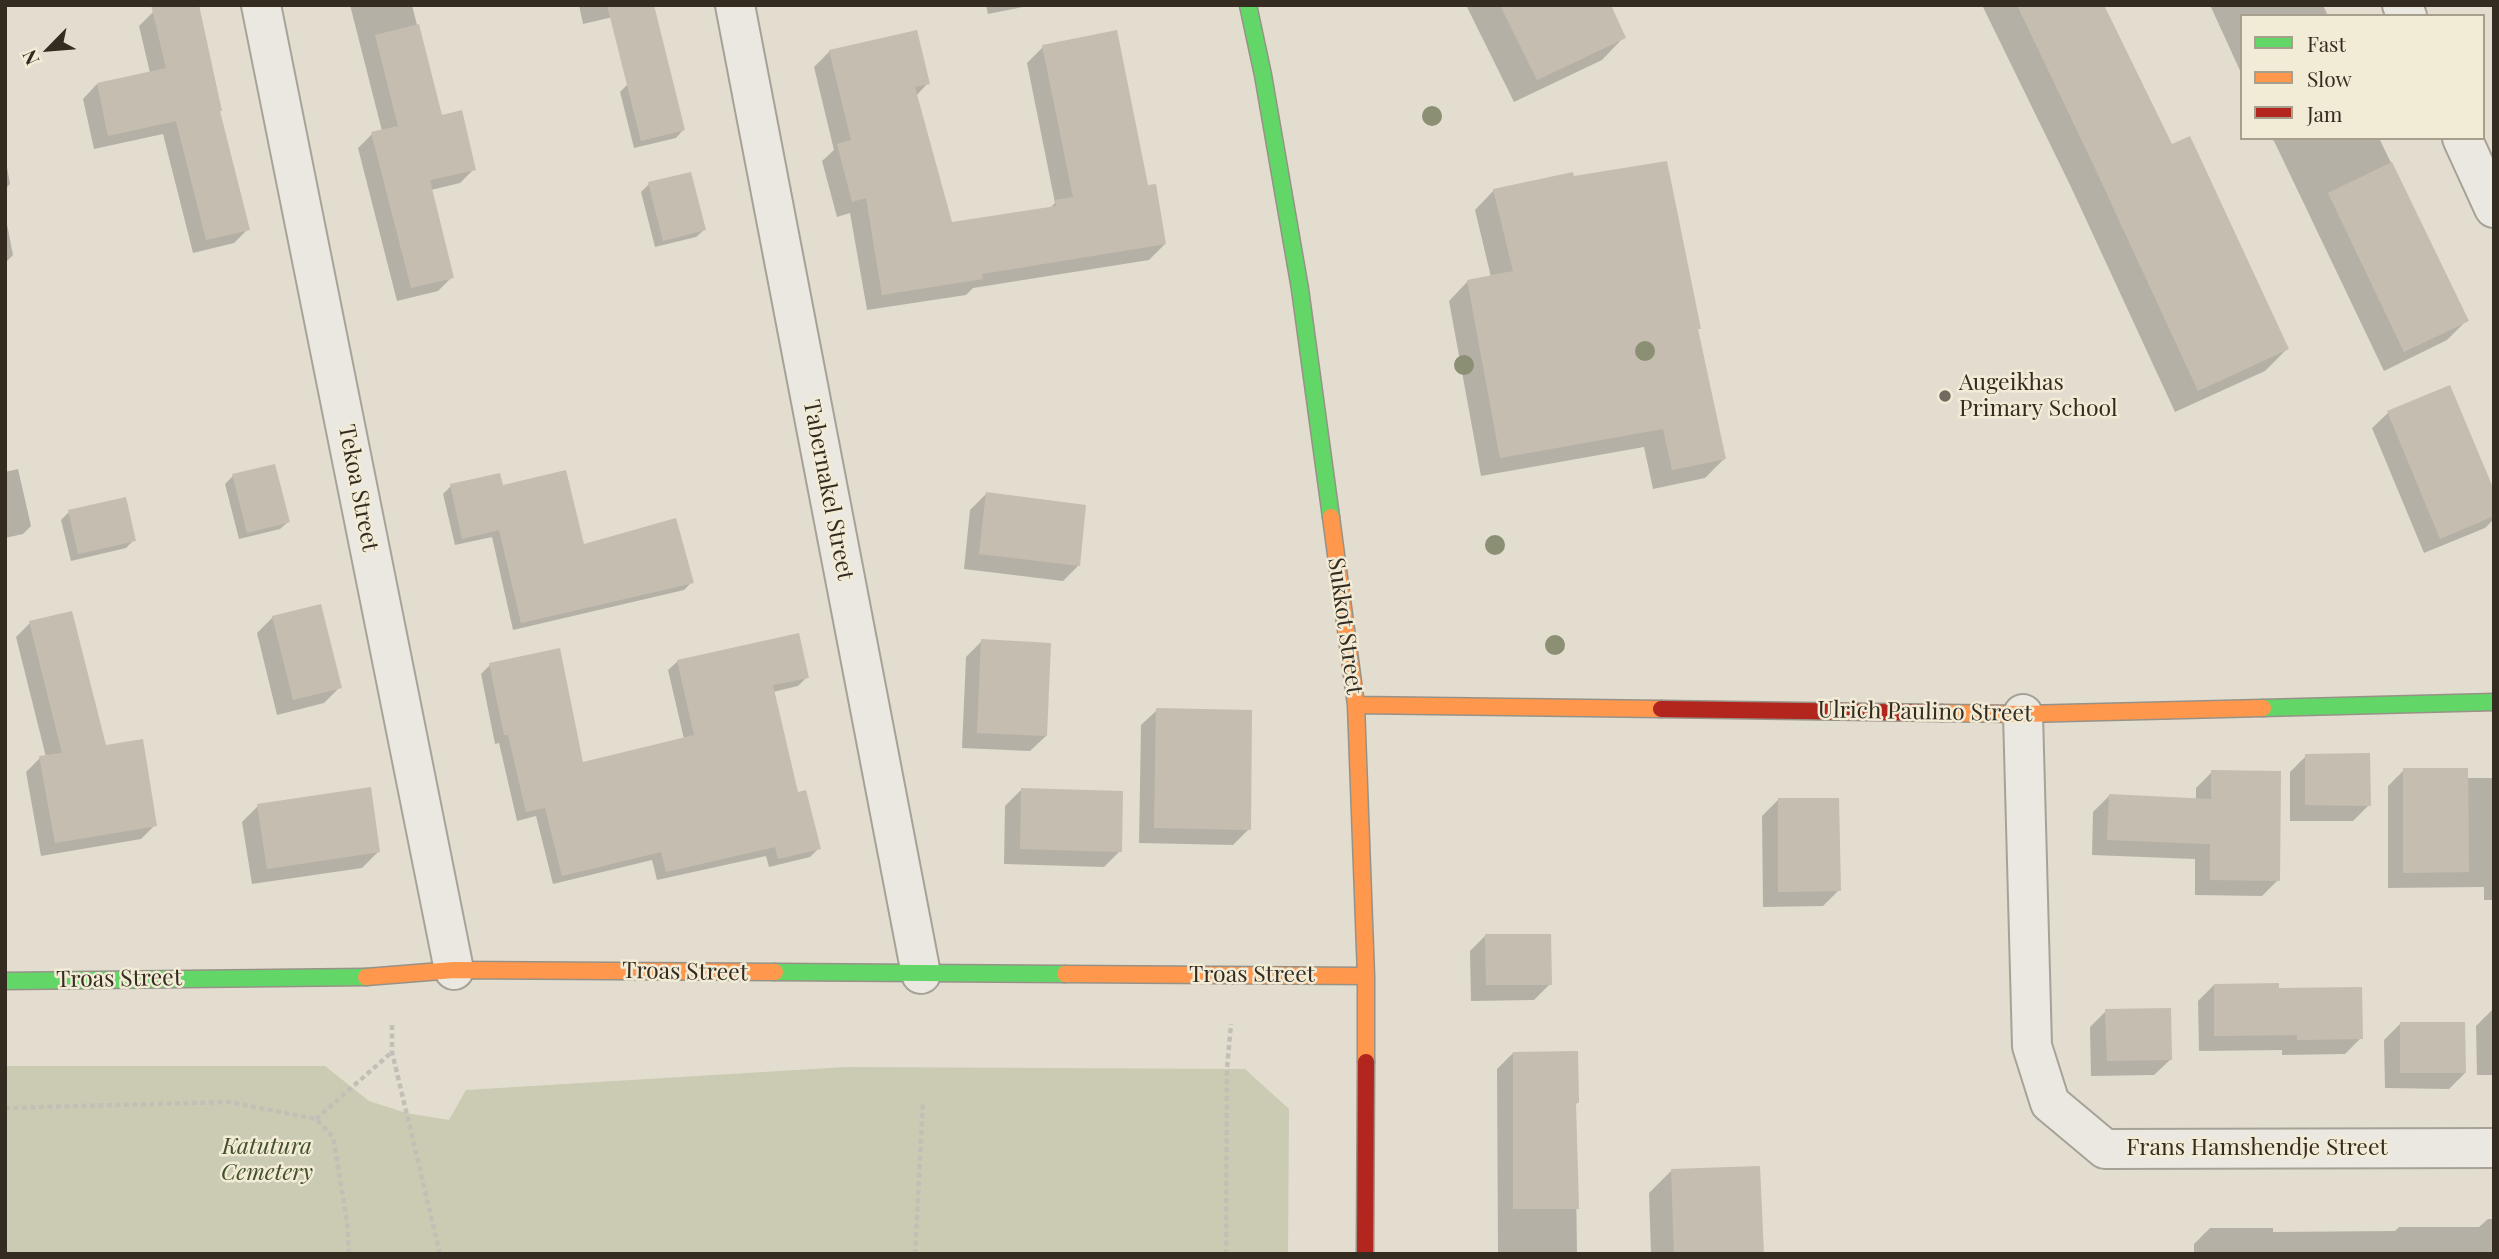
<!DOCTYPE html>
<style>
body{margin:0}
#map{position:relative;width:2499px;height:1259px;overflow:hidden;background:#e2ddcf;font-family:"Playfair Display",serif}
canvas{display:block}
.frame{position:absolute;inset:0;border:7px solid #352c21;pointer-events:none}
.legend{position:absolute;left:2240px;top:14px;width:245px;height:126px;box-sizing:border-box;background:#f2ebd6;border:2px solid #a69f8e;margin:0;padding:9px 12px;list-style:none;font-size:21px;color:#352c21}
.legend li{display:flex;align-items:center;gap:14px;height:35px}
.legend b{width:35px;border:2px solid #a69f8e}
.north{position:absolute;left:14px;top:14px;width:70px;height:70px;-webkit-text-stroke:5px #f2ebd6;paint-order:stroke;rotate:245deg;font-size:19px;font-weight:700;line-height:28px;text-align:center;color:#352c21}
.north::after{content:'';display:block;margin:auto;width:24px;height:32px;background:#352c21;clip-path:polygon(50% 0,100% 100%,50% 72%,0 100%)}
</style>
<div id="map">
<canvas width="2499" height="1259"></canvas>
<div class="frame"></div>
<ul class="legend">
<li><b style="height:9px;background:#63d668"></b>Fast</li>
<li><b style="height:9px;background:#ff974d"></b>Slow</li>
<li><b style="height:9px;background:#b3261e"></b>Jam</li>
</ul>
<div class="north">N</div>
</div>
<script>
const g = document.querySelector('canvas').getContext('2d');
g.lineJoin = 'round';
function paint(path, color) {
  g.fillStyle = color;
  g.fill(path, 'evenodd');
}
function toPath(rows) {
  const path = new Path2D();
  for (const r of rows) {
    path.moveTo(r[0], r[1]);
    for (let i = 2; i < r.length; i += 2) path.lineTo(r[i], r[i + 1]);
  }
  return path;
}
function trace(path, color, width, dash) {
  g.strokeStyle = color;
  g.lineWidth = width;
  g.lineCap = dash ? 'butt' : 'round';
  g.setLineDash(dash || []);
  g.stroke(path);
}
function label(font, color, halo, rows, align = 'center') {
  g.font = font + ' "Playfair Display",serif';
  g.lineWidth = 5;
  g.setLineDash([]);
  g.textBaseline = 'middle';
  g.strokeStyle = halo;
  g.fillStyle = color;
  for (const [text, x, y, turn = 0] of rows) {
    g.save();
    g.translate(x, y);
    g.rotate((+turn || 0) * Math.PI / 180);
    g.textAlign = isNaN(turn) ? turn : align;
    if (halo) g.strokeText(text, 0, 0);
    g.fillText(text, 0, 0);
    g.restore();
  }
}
const cemetery = toPath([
 [5,1066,325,1066,369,1101,406,1113,449,1120,466,1090,846,1067,1245,1069,1289,1109,1288,1254,5,1254]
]);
const shadow = toPath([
 [350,5,412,5,440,117,474,169,460,183,431,190,452,277,438,291,397,301,358,148,372,134,382,131],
 [579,5,634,5,626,14,583,24],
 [986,5,1033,5,988,14],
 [1466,5,1609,5,1624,37,1602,60,1514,102],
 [1982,5,2103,5,2171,146,2287,349,2265,371,2175,412,2071,187],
 [2210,5,2323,5,2328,16,2242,16,2242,75],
 [153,12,218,112,248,229,234,243,193,253,163,134,94,149,83,99,97,84,150,73,139,26],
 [1043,47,1146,187,1165,244,1149,260,973,288,966,295,867,310,850,213,837,217,822,161,834,150,814,67,830,51,928,83,916,96,950,224,1049,209,1055,203,1027,63],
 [628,84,683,130,676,138,634,148,620,92],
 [2270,138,2379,138,2467,320,2447,340,2384,371,2274,141],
 [5,156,10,184,5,189],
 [649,184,704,230,696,237,655,247,641,192],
 [1494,190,1696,331,1724,459,1705,478,1653,489,1644,447,1481,476,1449,301,1468,281,1491,277,1475,210],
 [5,214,13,255,5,263],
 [2388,413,2494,494,2494,519,2485,528,2424,553,2372,428],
 [18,469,31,526,23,534,5,538,5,472],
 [233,476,288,522,280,529,239,539,225,484],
 [451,486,501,487,582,546,692,582,684,590,513,630,492,537,455,545,443,494],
 [986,494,1079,565,1063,581,964,569,970,510],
 [69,512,134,540,126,548,71,561,61,520],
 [273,617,340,687,324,703,277,715,257,633],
 [30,623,105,747,155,825,141,839,41,856,26,772,40,758,46,757,16,637],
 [982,641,1046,736,1030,751,962,748,966,657],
 [678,661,807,677,798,686,773,692,797,794,819,848,810,857,769,867,766,856,657,880,652,860,553,884,536,816,517,821,499,743,495,744,481,674,490,665,581,764,684,739,668,670],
 [1157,710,1249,829,1233,845,1139,843,1141,725],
 [2306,756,2369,805,2353,821,2290,821,2290,772],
 [2404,770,2466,778,2494,778,2494,900,2484,900,2484,887,2388,888,2388,786],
 [2212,772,2278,880,2262,896,2195,895,2195,859,2092,855,2093,812,2109,796,2196,800,2196,788],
 [1021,790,1120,851,1104,867,1004,864,1005,806],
 [1778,800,1839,890,1823,906,1763,907,1762,816],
 [258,806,378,852,362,868,252,884,242,822],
 [1486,935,1550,984,1534,1000,1471,1001,1470,951],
 [2214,985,2278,989,2361,1038,2345,1054,2282,1055,2282,1050,2199,1051,2198,1001],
 [2492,1010,2494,1075,2477,1075,2476,1026],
 [2106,1011,2170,1060,2154,1075,2091,1076,2090,1027],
 [2400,1024,2465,1073,2449,1089,2385,1088,2384,1040],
 [1513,1053,1578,1102,1575,1105,1577,1254,1498,1254,1497,1069],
 [1671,1171,1762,1254,1651,1254,1649,1193],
 [2488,1219,2494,1219,2494,1254,2194,1254,2194,1244,2210,1228,2273,1228,2273,1232,2395,1231,2399,1227,2479,1227]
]);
const building = toPath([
 [151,5,199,5,222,111,220,111,250,230,206,240,176,121,108,136,97,83,166,68],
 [607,5,654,5,685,130,641,141],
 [1500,5,1611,5,1626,38,1537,80],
 [2017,5,2104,5,2172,144,2190,136,2289,349,2198,391,2093,164],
 [419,24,442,115,462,110,476,170,430,180,454,278,411,288,371,132,398,126,375,35],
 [917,30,930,84,915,87,952,222,1056,206,1055,200,1073,197,1042,45,1117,30,1148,185,1156,184,1166,244,982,274,983,279,882,295,866,198,852,202,837,144,851,140,829,50],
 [1667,161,1701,329,1698,329,1726,459,1672,470,1663,429,1500,458,1467,280,1513,271,1493,189,1573,172,1574,176],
 [2392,162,2469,321,2404,352,2328,193],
 [691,172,706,230,663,241,648,182],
 [2450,385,2494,490,2494,516,2440,539,2387,411],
 [275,464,290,522,247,533,232,474],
 [566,470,584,544,676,518,694,583,521,623,499,530,462,539,450,484,500,473,503,485],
 [986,492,1086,505,1080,566,979,554],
 [126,497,136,541,78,554,68,510],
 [321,604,342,688,293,700,272,616],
 [72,611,106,745,143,739,157,826,55,843,39,756,62,753,29,621],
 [799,633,809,678,773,685,798,792,806,790,821,849,778,859,775,847,666,872,661,852,562,876,545,808,526,812,508,735,504,735,489,663,560,648,583,762,694,735,677,660],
 [981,639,1051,643,1047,736,977,733],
 [1156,708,1252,710,1251,830,1154,828],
 [2370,753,2371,806,2305,805,2305,754],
 [2403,768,2468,768,2469,872,2403,873],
 [2211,770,2281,771,2280,881,2210,880,2210,844,2107,840,2109,794,2211,799],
 [371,787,380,852,267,869,257,804],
 [1021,788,1123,791,1122,852,1020,849],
 [1778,798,1839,798,1841,891,1778,892],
 [1485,934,1551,934,1552,985,1486,985],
 [2279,983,2279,988,2362,987,2363,1039,2297,1040,2297,1035,2214,1036,2214,984],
 [2171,1008,2172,1060,2107,1061,2105,1009],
 [2400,1022,2465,1022,2466,1073,2400,1073],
 [1578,1051,1579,1103,1576,1103,1579,1209,1513,1209,1513,1052],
 [1760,1166,1764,1254,1674,1254,1671,1169]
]);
const path = toPath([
 [392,1025,392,1052,440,1254],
 [5,1108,229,1102,316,1119,333,1137,347,1221,349,1254],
 [316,1119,392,1052],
 [915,1254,923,1101],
 [1226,1254,1227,1068,1231,1024]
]);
const street = toPath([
 [261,5,454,970],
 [735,5,921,974],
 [2402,5,2407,16],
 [2462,138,2494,208],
 [2023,714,2032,1046,2050,1103,2105,1149,2494,1148]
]);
const fast = toPath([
 [1248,5,1263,75,1300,289,1331,517],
 [2263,708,2494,702],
 [775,972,1065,974],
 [5,981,366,977]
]);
const slow = toPath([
 [1331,517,1356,705,1366,976,1366,1062],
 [1356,705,1661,709],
 [1942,713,2023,714,2263,708],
 [1065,974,1366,976],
 [366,977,454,970,775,972]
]);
const jam = toPath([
 [1661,709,1942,713],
 [1365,1254,1366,1062]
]);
const trees = [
 [1432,116],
 [1645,351],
 [1464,365],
 [1495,545],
 [1555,645]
];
const markers = [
 [1945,396,7,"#726a5e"]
];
const poiNames = [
 ["Augeikhas",1959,383],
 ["Primary School",1959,409]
];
const streetNames = [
 ["Tekoa Street",358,488,79],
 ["Tabernakel Street",828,490,79],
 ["Sukkot Street",1345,626,82],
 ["Ulrich Paulino Street",1925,712,1],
 ["Troas Street",685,972,1],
 ["Troas Street",1252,975],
 ["Troas Street",119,979,-1],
 ["Frans Hamshendje Street",2257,1148]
];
const parkNames = [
 ["Katutura",267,1147],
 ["Cemetery",267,1173]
];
paint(cemetery, '#cacbb2');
paint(shadow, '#0003');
paint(building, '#c5bdb0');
trace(street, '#a7a298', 42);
trace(fast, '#979288', 19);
trace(slow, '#979288', 19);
trace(jam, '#979288', 19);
trace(path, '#c3bfb7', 4.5, [5, 3.5]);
trace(street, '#eae8e0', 38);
trace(fast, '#63d668', 16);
trace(slow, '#ff974d', 16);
trace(jam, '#b3261e', 16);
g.fillStyle = '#8b8f74';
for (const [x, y] of trees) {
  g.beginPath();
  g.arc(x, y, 10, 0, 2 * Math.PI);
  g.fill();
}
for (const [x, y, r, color] of markers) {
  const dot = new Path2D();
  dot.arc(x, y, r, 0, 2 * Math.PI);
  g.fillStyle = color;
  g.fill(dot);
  trace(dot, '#f2ebd6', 2.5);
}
label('23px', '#352c21', '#f2ebd6', poiNames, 'left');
label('23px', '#352c21', '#f2ebd6', streetNames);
label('italic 23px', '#445029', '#f2ebd6', parkNames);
</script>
